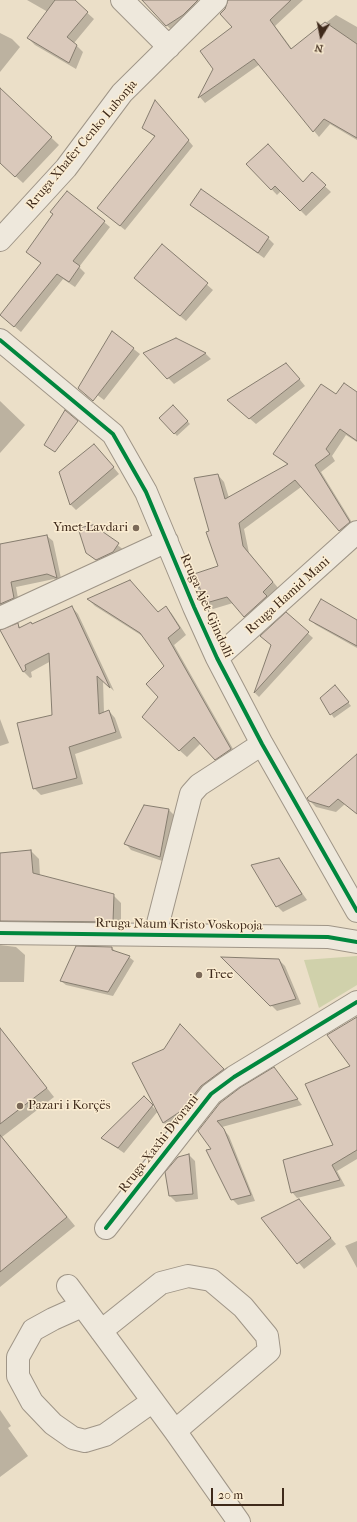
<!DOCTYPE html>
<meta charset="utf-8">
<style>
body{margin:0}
#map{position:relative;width:357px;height:1522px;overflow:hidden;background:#ebdfc8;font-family:"IM FELL French Canon",serif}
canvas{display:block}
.north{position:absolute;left:301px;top:16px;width:40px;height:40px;-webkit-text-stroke:3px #fbedd2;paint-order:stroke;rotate:190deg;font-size:11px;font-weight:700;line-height:16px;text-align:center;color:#3f2a1b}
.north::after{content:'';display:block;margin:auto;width:14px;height:18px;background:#3f2a1b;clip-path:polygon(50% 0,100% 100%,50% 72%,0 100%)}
.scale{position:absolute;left:211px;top:1488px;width:73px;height:18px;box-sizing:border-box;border:2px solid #3f2a1b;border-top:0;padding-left:5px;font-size:12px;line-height:14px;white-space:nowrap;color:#3f2a1b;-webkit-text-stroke:3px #fbedd2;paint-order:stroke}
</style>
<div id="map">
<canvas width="357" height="1522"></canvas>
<div class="north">N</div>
<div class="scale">20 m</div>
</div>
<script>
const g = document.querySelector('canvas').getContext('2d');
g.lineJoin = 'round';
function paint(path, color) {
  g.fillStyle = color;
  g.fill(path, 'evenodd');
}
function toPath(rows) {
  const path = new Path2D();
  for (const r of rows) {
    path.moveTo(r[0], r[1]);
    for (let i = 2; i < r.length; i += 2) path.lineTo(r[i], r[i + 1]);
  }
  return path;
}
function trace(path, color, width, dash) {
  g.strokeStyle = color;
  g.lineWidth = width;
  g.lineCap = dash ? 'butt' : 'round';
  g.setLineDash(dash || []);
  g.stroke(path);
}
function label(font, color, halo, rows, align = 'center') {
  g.font = font + ' "IM FELL French Canon",serif';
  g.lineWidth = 3;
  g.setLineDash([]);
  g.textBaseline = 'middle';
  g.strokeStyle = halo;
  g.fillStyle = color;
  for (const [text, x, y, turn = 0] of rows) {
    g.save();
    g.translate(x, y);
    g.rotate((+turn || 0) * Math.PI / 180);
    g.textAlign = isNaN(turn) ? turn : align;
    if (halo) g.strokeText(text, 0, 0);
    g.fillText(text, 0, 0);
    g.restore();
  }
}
const green = toPath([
 [357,956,357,985,319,1008,304,960]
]);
const shadow = toPath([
 [27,0,73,0,94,19,74,43,83,52,76,69,35,45,28,38,48,12],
 [144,0,191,0,200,8,172,31],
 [229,0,303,0,275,26,292,49,336,15,357,27,357,140,330,124,319,137,260,64,205,103,200,97,214,69,258,45],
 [0,33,12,39,20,47,0,72],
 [0,89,59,145,23,183,0,162],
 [160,106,193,146,125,230,98,208,156,138,143,128],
 [248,164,303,183,312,174,331,192,306,216,281,191,277,195],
 [67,192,110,227,79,267,85,273,75,287,63,279,21,332,1,315,42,264,27,252],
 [197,210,268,238,274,244,264,258],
 [162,246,213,290,186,321,141,284],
 [112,332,140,354,104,400,88,388],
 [176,339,206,354,211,359,174,384,145,354],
 [292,370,305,386,256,424,234,405],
 [357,394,357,442,346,435,332,456,335,461,321,472,356,529,346,537,301,487,244,529,249,553,279,589,251,623,233,603,213,609,207,603,219,567,210,532,218,475,224,482,229,498,288,465,274,454,336,395],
 [0,401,25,425,0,453],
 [173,406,190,424,177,436,161,418],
 [100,451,119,474,76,510,71,505,60,472],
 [92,526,124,550,102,565,87,553],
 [47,536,53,541,62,583,54,579,16,587,19,604,0,612,0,545],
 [89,600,158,613,166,607,172,614,186,635,174,645,237,756,222,766,201,743,187,757,150,724,159,697,165,666,144,637,95,606],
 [72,607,78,614,114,691,103,681,104,713,109,711,115,718,122,738,75,754,83,784,41,795,34,788,53,716,51,661,31,672,32,677,30,678,23,671,18,625,21,628,33,625],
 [286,614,313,638,259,697,255,693,272,645],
 [310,620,357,621,357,648,316,625],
 [338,690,351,706,334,718,321,699],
 [0,719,9,743,0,746],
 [357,756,357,814,345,804,336,812,316,807,310,801],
 [169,810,175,816,165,862,131,850,126,844],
 [31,851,39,859,40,876,113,895,121,903,121,930,0,932,0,854],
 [278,859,307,900,283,912,277,906],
 [0,945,16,947,25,955,24,982,0,982],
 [112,948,116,952,129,957,134,961,113,996,66,985,61,981],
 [224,958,279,960,285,966,301,1004,277,1011],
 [357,1019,357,1159,337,1171,345,1186,297,1198,292,1192,335,1145,352,1067],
 [180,1025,229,1075,187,1117,170,1128,164,1123,158,1111,124,1153,102,1138,144,1098,157,1111,164,1050],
 [0,1028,54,1097,2,1137,75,1226,0,1287],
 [274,1069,302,1105,222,1127,229,1136,255,1201,238,1205,232,1199,213,1150,199,1131],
 [189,1155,195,1161,198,1199,176,1202,170,1196],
 [304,1206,336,1244,304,1269,262,1219],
 [357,1241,357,1268,345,1246],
 [0,1410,11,1426,8,1428,28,1456,0,1477]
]);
const building = toPath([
 [55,0,75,0,88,12,67,37,77,45,69,63,27,38,55,0],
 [142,0,198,0,183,15,166,26,142,0],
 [228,0,291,0,270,20,291,49,325,22,357,44,357,138,324,119,313,132,254,59,198,98,213,69,200,51,232,27,220,14,225,9,228,0],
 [0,88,52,137,15,177,0,163,0,88],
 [155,100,189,140,120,226,97,208,155,136,142,128,155,100],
 [268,144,303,182,312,172,326,185,300,211,275,186,271,190,246,164,268,144],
 [201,189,269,237,258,253,190,205,201,189],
 [67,191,105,221,73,261,80,266,69,282,57,274,14,327,0,315,41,263,26,252,53,214,50,212,67,191],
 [162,244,208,283,180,316,134,278,162,244],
 [112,331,134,348,93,401,78,388,112,331],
 [176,338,206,353,167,379,143,353,176,338],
 [286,363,300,379,249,419,227,400,286,363],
 [344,383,357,392,357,441,340,429,326,449,330,454,315,465,350,522,339,531,295,480,239,523,243,546,273,582,263,592,267,596,244,617,227,597,206,603,194,574,218,566,206,532,209,531,194,478,218,474,225,499,288,464,273,454,321,384,336,394,344,383],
 [173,405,188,421,174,434,159,418,173,405],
 [65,410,78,421,55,452,44,445,65,410],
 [94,444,114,467,70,505,59,472,94,444],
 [93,525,119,543,113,552,96,560,86,553,78,528,93,525],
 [47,535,57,578,47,574,11,582,14,598,0,604,0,544,47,535],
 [130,580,158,612,166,606,180,628,168,638,231,749,215,760,194,737,179,751,142,717,158,697,146,684,164,666,140,633,87,599,130,580],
 [321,599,357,620,357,646,309,620,321,599],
 [72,606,110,688,97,676,99,714,109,710,116,732,69,747,77,778,33,789,17,723,52,715,49,653,25,665,26,670,23,672,0,630,18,623,19,628,31,622,32,624,72,606],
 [286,612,309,632,254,693,271,645,260,636,286,612],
 [335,685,349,702,330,715,320,698,335,685],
 [357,754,357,814,338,799,329,807,309,801,307,798,357,754],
 [144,805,169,809,160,857,124,844,144,805],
 [31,850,33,873,114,894,113,922,0,921,0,853,31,850],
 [279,858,302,894,276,907,251,865,279,858],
 [76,946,112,947,112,950,130,956,108,992,60,981,76,946],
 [221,957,279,959,296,999,270,1006,221,957],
 [357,1017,357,1150,332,1165,340,1180,291,1193,283,1160,333,1145,305,1084,350,1066,327,1035,357,1017],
 [180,1024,224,1069,201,1086,181,1111,163,1123,132,1063,164,1049,180,1024],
 [0,1028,47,1088,0,1124,0,1028],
 [274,1067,298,1099,217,1121,224,1129,251,1195,231,1200,206,1150,211,1149,198,1131,220,1103,241,1087,274,1067],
 [144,1096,153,1105,118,1148,101,1138,144,1096],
 [0,1135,67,1217,0,1272,0,1135],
 [189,1154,193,1194,169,1196,165,1172,178,1157,189,1154],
 [299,1199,331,1238,297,1264,261,1218,299,1199]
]);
const minor = toPath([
 [122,0,169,47],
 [0,240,66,168,122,93,216,0],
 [0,340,113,434,146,492,194,607,217,658,262,744,357,911],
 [0,618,167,541],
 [217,658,357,532],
 [0,933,328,937,357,942],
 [155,935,191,794,199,785,262,744],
 [106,1228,211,1094,234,1077,357,1002],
 [68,1286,175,1431,239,1522],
 [82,1306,53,1319,33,1330,18,1357,18,1376,32,1402,53,1424,73,1438,85,1441,105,1435,153,1401],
 [101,1331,161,1283,188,1276,211,1280,243,1307,267,1336,269,1351,175,1431]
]);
const cycleway = toPath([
 [0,340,113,434,146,492,194,607,217,658,262,744,357,911],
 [0,933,328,937,357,942],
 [106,1228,211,1094,234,1077,357,1002]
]);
const markers = [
 [136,528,4,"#7b6958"],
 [199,975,4,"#7b6958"],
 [20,1106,4,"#7b6958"]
];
const streetNames = [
 ["Rruga Xhafer Cenko Lubonja",82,145,-50],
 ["Rruga Hamid Mani",288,596,-42],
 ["Rruga Ajet Gjindolli",206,606,66],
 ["Rruga Naum Kristo Voskopoja",179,925,1],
 ["Rruga Xaxhi Dvorani",159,1144,-52]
];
const poiNames = [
 ["Ymet Lavdari",128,528,"right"],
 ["Tree",207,975],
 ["Pazari i Korçës",28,1106]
];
paint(green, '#d0d1ab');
paint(shadow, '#0003');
paint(building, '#dac9bb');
trace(building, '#867d6f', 1);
trace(minor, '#9f9587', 24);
trace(minor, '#eee8dc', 22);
trace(cycleway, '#00873e', 4);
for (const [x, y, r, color] of markers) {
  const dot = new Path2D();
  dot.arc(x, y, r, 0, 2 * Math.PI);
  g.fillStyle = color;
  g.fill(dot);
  trace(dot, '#fbedd2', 1.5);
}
label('13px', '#3f2a1b', '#fbedd2', streetNames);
label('13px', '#3f2a1b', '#fbedd2', poiNames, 'left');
</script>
